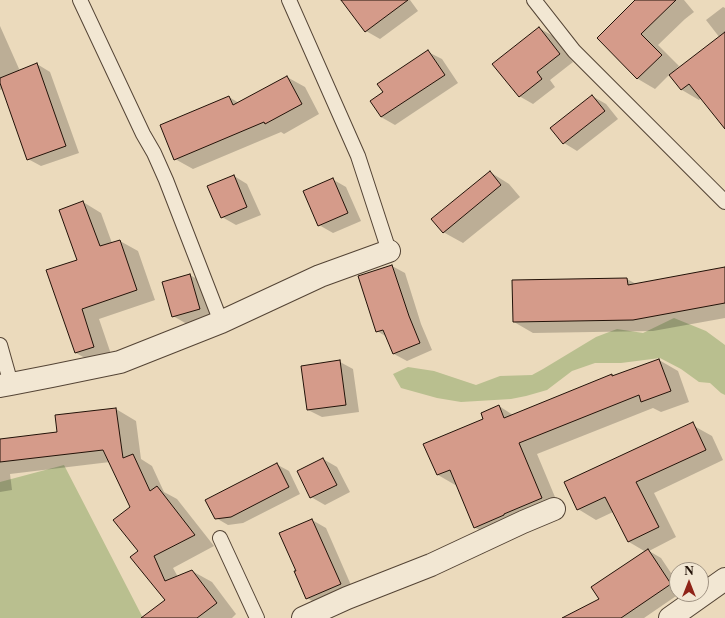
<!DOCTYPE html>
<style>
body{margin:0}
#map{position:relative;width:725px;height:618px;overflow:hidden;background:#ebdabc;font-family:"Libre Caslon Text",serif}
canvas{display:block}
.north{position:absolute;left:669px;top:562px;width:40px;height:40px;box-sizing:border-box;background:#f2e7d3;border:1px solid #9f9282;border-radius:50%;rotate:0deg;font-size:11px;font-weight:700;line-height:16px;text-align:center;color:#221208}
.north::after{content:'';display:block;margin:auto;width:14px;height:18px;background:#8f2418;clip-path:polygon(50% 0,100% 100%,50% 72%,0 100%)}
</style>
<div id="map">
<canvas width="725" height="618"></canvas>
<div class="north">N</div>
</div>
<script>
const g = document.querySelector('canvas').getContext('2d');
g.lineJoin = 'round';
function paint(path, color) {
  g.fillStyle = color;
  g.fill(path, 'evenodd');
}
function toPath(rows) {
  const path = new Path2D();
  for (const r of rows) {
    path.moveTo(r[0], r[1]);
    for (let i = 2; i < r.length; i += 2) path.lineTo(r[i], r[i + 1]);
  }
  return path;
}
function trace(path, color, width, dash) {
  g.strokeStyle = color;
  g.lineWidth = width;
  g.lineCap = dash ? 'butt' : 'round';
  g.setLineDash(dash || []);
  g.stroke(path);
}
const green = toPath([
 [674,318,706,331,725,345,725,395,721,393,710,383,699,382,681,369,660,358,621,363,595,363,572,371,547,390,526,396,511,399,461,402,437,398,401,388,393,374,408,367,434,371,476,385,500,376,532,375,543,369,596,337,617,329,643,333],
 [64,465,143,618,0,618,0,482]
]);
const shadow = toPath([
 [343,0,410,0,418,11,380,39,366,31],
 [637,0,684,0,694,12,685,19,658,45,679,66,673,72,674,73,720,38,706,20,723,7,725,8,725,127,701,98,699,100,682,90,670,74,655,89,638,79,598,38],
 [0,26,20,71,37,64,50,72,79,153,41,166,28,159,3,89,0,90],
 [539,28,553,36,573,62,550,80,555,87,533,104,519,96],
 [428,52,442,59,458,83,395,125,381,117,384,92],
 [287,77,305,87,319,114,284,134,281,132,193,169,175,159,229,97,239,103],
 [592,96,606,104,618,119,577,151,564,143],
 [490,172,509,184,520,197,463,243,443,232],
 [234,176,247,184,261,215,236,225,222,217],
 [332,179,346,187,361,221,333,233,319,225],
 [83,202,101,213,112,243,120,241,138,251,155,300,99,319,112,357,94,363,76,353,79,260],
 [392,266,405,273,421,324,432,350,407,361,394,354,387,337,377,331],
 [725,268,725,318,653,331,533,333,514,322,513,281,627,279,636,284],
 [190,275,204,283,213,317,187,324,173,316],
 [659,360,678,371,689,402,661,412,653,408,537,454,560,509,493,538,474,527,457,486,438,475,484,419,499,406,513,415,612,375,613,376],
 [340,362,353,369,359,412,322,417,308,410],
 [116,409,136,421,141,459,152,466,164,492,177,499,214,546,173,568,178,577,192,571,212,582,236,614,232,618,162,618,166,601,139,552,131,507,110,462,10,474,12,490,0,492,0,439,58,433],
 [694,426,712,436,723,460,654,493,676,537,649,551,661,558,677,582,677,594,679,594,644,618,564,618,601,599,646,552,629,542,613,512,596,520,578,509],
 [323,459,337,467,350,492,325,505,311,497],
 [276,464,289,471,300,494,243,523,228,525,216,518],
 [312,520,326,528,354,592,321,606,307,598,297,571]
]);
const building = toPath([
 [341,0,408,0,365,32,341,0],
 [635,0,676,0,641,34,662,55,637,79,597,38,635,0],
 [539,27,560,54,537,72,542,79,519,97,492,64,539,27],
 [725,32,725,129,689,84,681,90,669,75,725,32],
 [428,50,445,75,381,117,370,101,383,92,377,84,428,50],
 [37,63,66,146,27,160,0,83,0,78,37,63],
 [287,76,302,104,265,124,264,122,174,160,160,125,229,96,233,105,287,76],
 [592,95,605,111,563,144,550,128,592,95],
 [490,171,501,185,443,233,431,219,490,171],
 [234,175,247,207,221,218,207,186,234,175],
 [333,178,348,213,318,226,303,191,333,178],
 [83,201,100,246,120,240,137,290,82,309,94,347,75,353,46,270,77,260,59,210,83,201],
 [392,265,409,316,420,343,393,354,383,330,376,332,358,276,392,265],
 [725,267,725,303,633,320,513,322,512,280,627,278,628,285,725,267],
 [190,274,200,309,172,317,162,282,190,274],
 [659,359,671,391,641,402,639,395,519,443,542,498,504,514,504,515,474,528,450,470,437,475,423,444,483,419,481,413,499,405,504,418,612,374,612,376,659,359],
 [340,360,346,405,307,410,301,366,340,360],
 [116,408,123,458,133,454,150,491,157,486,195,535,154,556,165,581,192,570,217,603,197,618,141,618,165,600,130,557,138,551,113,520,130,507,103,450,0,462,0,439,57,432,55,415,116,408],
 [693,422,706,450,636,482,659,527,628,542,605,497,577,510,564,482,693,422],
 [323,458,337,485,310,498,297,471,323,458],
 [277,463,289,487,231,517,215,519,205,500,277,463],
 [312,519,341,584,306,599,294,571,296,571,279,533,312,519],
 [648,549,671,584,621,618,562,618,599,599,591,587,648,549]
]);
const service = toPath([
 [80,0,143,134,154,153,166,180,221,322],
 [289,0,358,156,389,251],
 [534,0,574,51,725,202],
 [0,345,11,384],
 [220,538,257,618]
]);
const minor = toPath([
 [0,386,11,384,52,376,120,362,221,322,320,276,389,251],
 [303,618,347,598,431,565,523,522,554,509],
 [670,618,725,579]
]);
paint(green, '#b9bf8f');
paint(shadow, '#0003');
paint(building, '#d59b8a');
trace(building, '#221208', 1);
trace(service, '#544435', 16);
trace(minor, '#544435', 24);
trace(service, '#f2e7d3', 14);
trace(minor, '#f2e7d3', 22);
</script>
